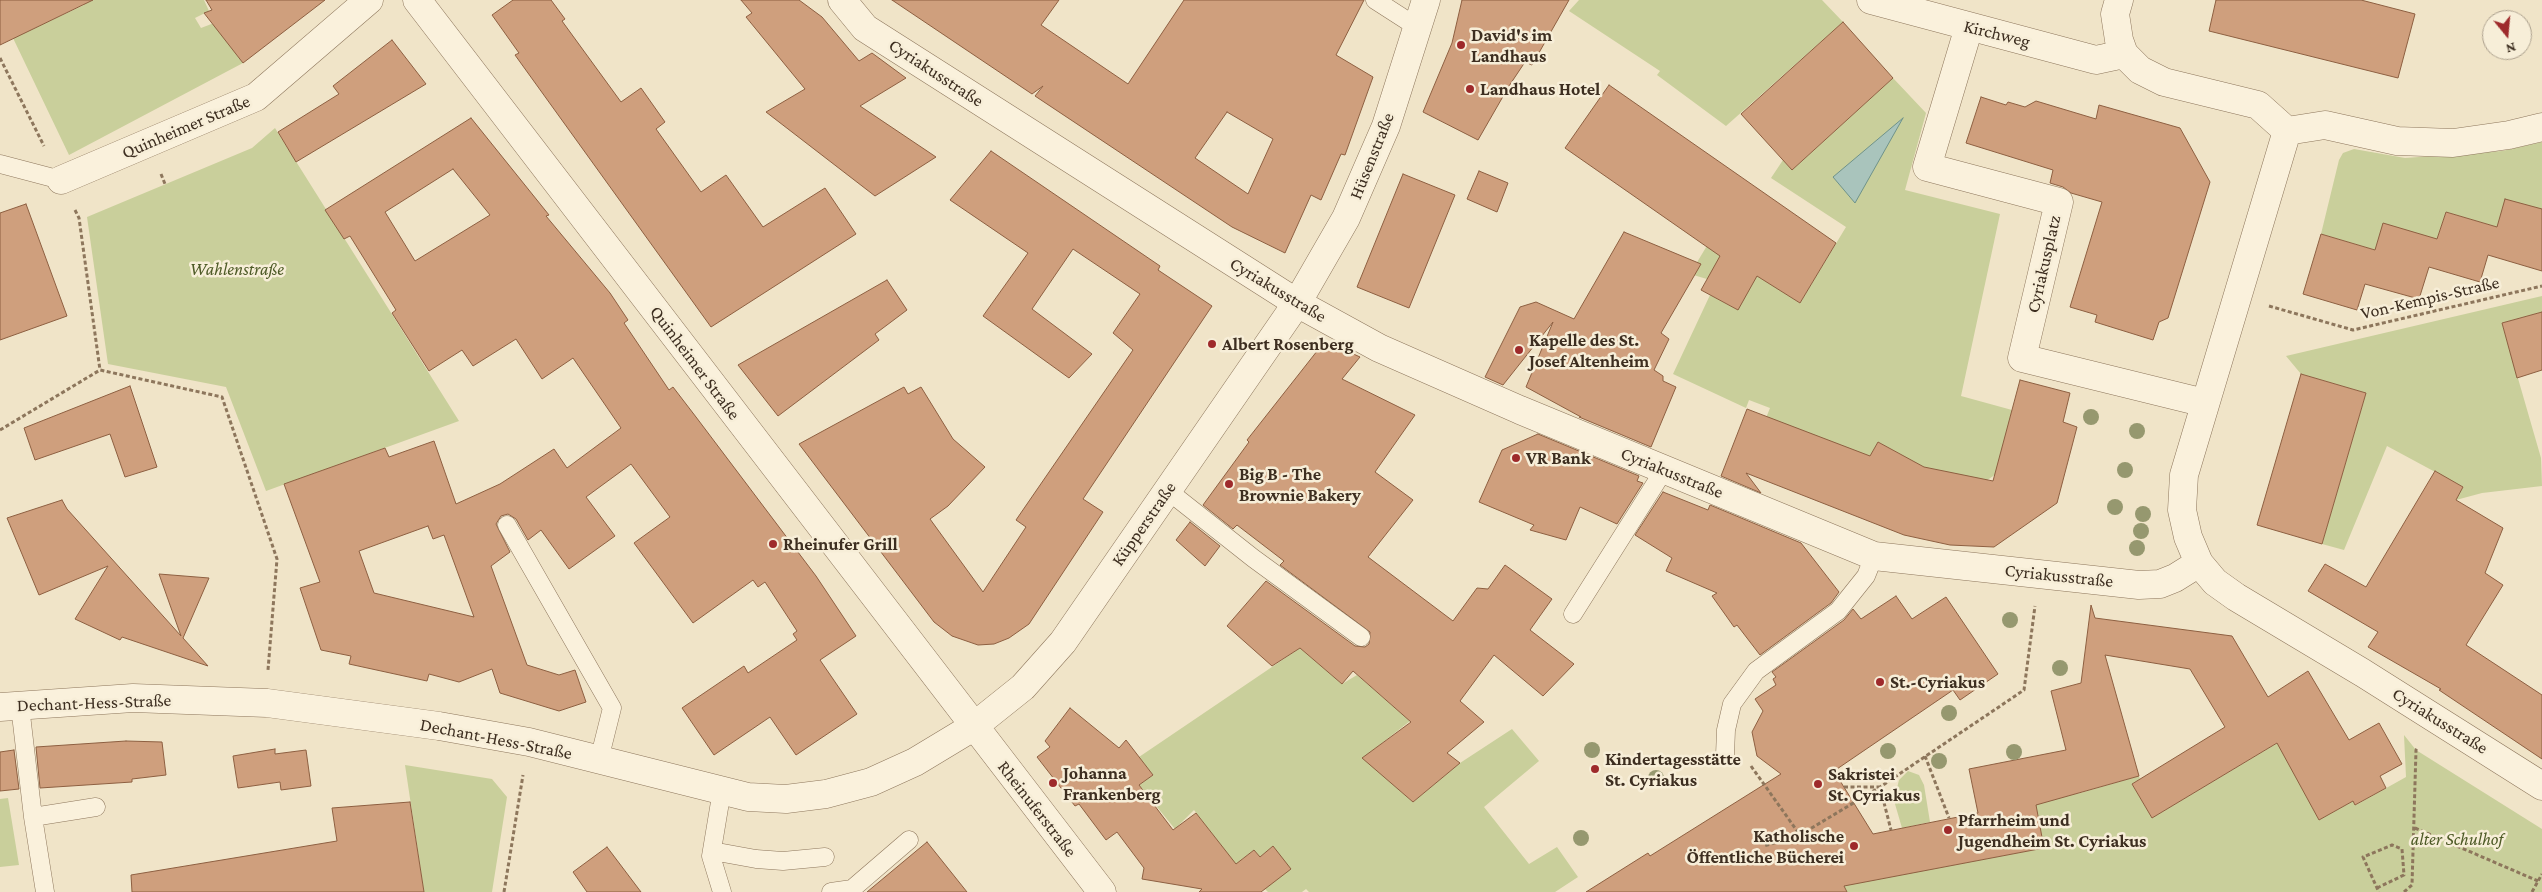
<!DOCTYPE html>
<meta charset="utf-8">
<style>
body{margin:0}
#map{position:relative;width:2542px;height:892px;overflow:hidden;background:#f0e4c8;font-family:"Crimson Pro",serif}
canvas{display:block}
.north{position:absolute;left:2482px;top:10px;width:50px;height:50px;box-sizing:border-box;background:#f7eed8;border:1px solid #ada18e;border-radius:50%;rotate:163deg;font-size:14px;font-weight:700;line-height:20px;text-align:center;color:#3d2e20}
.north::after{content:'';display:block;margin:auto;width:18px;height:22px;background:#9e2a2b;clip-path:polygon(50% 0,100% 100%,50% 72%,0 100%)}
</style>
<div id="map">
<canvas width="2542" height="892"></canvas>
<div class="north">N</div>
</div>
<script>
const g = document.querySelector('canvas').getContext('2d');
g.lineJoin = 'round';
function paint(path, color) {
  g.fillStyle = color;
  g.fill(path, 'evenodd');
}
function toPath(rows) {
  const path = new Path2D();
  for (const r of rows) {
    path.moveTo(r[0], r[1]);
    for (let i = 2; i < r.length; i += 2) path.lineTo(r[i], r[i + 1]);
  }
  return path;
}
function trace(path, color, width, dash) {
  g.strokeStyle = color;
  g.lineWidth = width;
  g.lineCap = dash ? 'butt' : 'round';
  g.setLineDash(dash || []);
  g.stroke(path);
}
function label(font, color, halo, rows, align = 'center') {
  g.font = font + ' "Crimson Pro",serif';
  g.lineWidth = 5;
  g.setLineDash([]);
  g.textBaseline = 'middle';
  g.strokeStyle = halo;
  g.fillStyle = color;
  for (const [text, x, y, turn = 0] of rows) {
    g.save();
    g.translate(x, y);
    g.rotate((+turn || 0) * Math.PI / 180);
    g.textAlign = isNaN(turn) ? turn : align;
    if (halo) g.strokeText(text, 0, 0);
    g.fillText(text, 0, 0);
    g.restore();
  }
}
const green = toPath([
 [82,0,204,0,209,11,195,18,201,28,214,23,243,63,69,155,13,38,84,5],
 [1579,0,1822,0,1843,22,1726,126,1657,75,1660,71,1569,11],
 [1893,78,1926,113,1905,190,2000,214,1961,396,2012,410,1999,472,1983,483,1961,489,1878,442,1870,457,1764,423,1770,408,1749,400,1746,408,1673,374,1710,295,1738,310,1717,282,1690,274,1708,244,1800,303,1846,227,1771,178,1783,160,1792,170],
 [275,128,459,421,266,491,226,387,108,364,87,217,252,148],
 [2542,142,2542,209,2497,227,2446,212,2437,239,2375,250,2321,234,2339,160,2343,153,2354,149,2405,158,2502,151],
 [2542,296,2542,312,2502,323,2541,458,2542,486,2482,493,2456,500,2463,487,2387,446,2344,550,2322,544,2366,393,2301,374,2286,356],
 [1300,648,1342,684,1357,675,1410,721,1363,758,1413,802,1460,763,1512,729,1539,761,1484,807,1529,864,1557,847,1578,877,1555,892,1309,892,1306,889,1302,892,1268,892,1265,889,1273,846,1260,857,1254,850,1242,859,1245,864,1239,869,1194,810,1175,829,1139,785,1153,775,1139,757],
 [2404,735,2416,750,2542,829,2542,892,1847,892,1839,877,1867,881,2044,848,2035,801,2080,793,2139,776,2140,779,2132,784,2152,818,2279,742,2319,820,2353,801,2356,805,2406,777],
 [405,765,492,779,507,797,492,892,424,892],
 [1908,771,1919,775,1924,785,1930,822,1902,828,1895,804,1896,792,1899,780],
 [8,798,19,865,0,867,0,799]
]);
const water = toPath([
 [1903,118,1855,203,1833,177,1903,118]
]);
const building = toPath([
 [0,0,93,0,0,45,0,0],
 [206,0,325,0,243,63,204,13,212,10,206,0],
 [513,0,551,0,565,19,562,21,621,102,641,88,665,122,656,129,701,192,726,175,763,227,825,188,856,234,711,327,515,55,519,53,492,15,513,0],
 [741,0,799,0,822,17,859,61,872,53,906,78,860,106,936,157,875,196,766,112,805,89,746,17,752,13,741,0],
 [892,0,1059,0,1041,25,1128,84,1184,0,1364,0,1336,55,1373,77,1345,155,1341,154,1321,200,1311,195,1285,253,1232,227,1035,96,1043,86,1032,94,892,0],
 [1227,112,1273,139,1248,194,1195,158,1227,112],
 [1462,0,1569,0,1532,65,1525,62,1509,86,1478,140,1423,112,1452,43,1462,0],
 [2216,0,2361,0,2415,14,2398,78,2209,31,2216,0],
 [1843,22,1893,78,1792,170,1741,114,1843,22],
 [392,40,426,84,296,162,278,132,339,94,333,86,392,40],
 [1609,85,1836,243,1800,303,1757,276,1738,310,1701,290,1720,256,1565,148,1609,85],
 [1981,97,2006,105,2008,102,2025,107,2036,101,2096,119,2099,105,2180,128,2210,182,2168,318,2159,322,2153,340,2095,322,2097,315,2070,307,2102,202,2071,193,2063,187,2050,183,2053,170,1966,143,1981,97],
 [471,118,549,215,546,216,610,293,628,320,624,323,669,390,673,387,696,417,816,576,856,636,820,660,857,714,796,755,770,717,714,755,682,708,744,666,748,673,797,640,793,634,797,631,765,582,758,587,753,580,693,623,634,543,670,517,631,464,586,497,615,536,569,569,541,530,528,540,516,519,508,514,501,516,496,524,510,552,491,566,527,665,559,675,575,670,586,702,559,711,500,693,492,669,459,682,429,674,427,681,349,664,351,656,321,650,300,588,320,582,284,484,385,448,389,457,434,441,456,504,500,484,554,449,567,468,621,428,573,358,542,379,516,339,473,366,462,350,429,371,392,313,396,310,350,236,344,239,325,210,471,118],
 [453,169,490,215,415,261,385,212,453,169],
 [428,526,433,539,444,535,474,617,374,593,359,551,428,526],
 [991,151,1160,266,1158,270,1212,306,1083,499,1103,512,1029,624,1009,638,994,644,978,645,952,636,934,622,799,444,904,387,908,394,921,387,953,439,985,467,948,506,930,519,983,592,1026,527,1016,520,1133,350,1113,333,1140,294,1073,249,1032,309,1092,354,1069,378,983,316,1028,253,950,200,991,151],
 [1479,171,1508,183,1497,212,1467,199,1479,171],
 [1403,174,1455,195,1409,308,1357,287,1403,174],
 [2505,199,2542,209,2542,271,2488,255,2480,282,2429,267,2419,299,2365,284,2357,310,2303,294,2321,234,2375,250,2383,223,2437,239,2446,212,2497,227,2505,199],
 [26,204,67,316,0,340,0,213,26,204],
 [1624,232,1701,264,1661,333,1669,339,1654,370,1663,376,1663,381,1676,387,1651,447,1579,417,1581,417,1526,387,1553,322,1503,385,1485,377,1520,307,1536,302,1574,319,1624,232],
 [887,280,907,310,875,334,879,340,778,416,738,365,887,280],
 [2542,312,2542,370,2517,378,2502,323,2542,312],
 [1325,341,1360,357,1342,379,1415,415,1375,472,1413,500,1368,557,1453,621,1477,588,1488,589,1505,565,1552,599,1530,630,1574,664,1543,696,1494,655,1460,701,1484,722,1447,753,1460,763,1413,802,1362,758,1411,722,1353,671,1342,684,1300,648,1272,666,1227,626,1266,581,1355,646,1365,647,1369,644,1370,632,1280,565,1284,561,1237,525,1233,529,1203,505,1249,442,1247,440,1325,341],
 [2301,374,2366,393,2322,544,2257,525,2301,374],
 [2020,380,2070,393,2063,422,2077,427,2057,503,1994,547,1950,545,1904,535,1746,473,1761,493,1721,476,1747,409,1870,456,1878,442,1924,467,1993,481,2020,380],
 [130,386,157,467,125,477,110,434,35,460,24,428,130,386],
 [1538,434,1639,476,1637,481,1643,483,1617,524,1580,507,1566,540,1530,530,1534,525,1479,502,1502,450,1538,434],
 [2435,471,2463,487,2456,500,2503,528,2485,573,2503,585,2466,645,2542,695,2542,759,2439,690,2441,689,2368,647,2378,632,2308,591,2325,564,2366,587,2435,471],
 [1663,492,1708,510,1710,505,1801,543,1839,592,1831,603,1760,655,1737,625,1734,627,1712,596,1717,593,1666,571,1672,558,1635,535,1663,492],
 [62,500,67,509,181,636,159,574,209,578,183,638,208,666,122,637,120,640,75,619,108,566,39,595,7,518,62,500],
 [1190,522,1220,546,1205,566,1176,540,1190,522],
 [1896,596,1912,619,1946,597,1998,674,1960,700,1953,690,1834,771,1873,834,1978,813,1969,769,2066,750,2051,691,2081,683,2091,605,2095,618,2232,636,2268,697,2308,671,2349,740,2379,723,2402,764,2380,776,2386,788,2355,805,2353,801,2319,820,2277,743,2152,818,2132,784,2225,727,2190,669,2105,655,2139,776,2036,805,2044,848,1844,886,1847,892,1586,892,1648,853,1650,856,1781,774,1757,756,1752,732,1763,711,1755,699,1776,685,1773,679,1776,677,1772,672,1844,620,1853,609,1861,619,1896,596],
 [1070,708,1119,748,1126,740,1153,775,1139,785,1173,830,1196,813,1236,864,1254,850,1260,857,1273,846,1291,869,1261,892,1199,892,1202,889,1142,879,1144,868,1117,832,1106,840,1079,804,1075,806,1037,757,1050,747,1045,741,1070,708],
 [126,741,162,742,166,775,132,779,132,782,40,788,36,747,126,741],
 [275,749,275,754,306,750,311,786,281,790,280,782,238,788,233,756,275,749],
 [14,750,19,789,0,791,0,752,14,750],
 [410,802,424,892,132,892,131,875,337,841,332,808,410,802],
 [927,842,967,892,867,892,927,842],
 [607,847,641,892,587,892,573,872,607,847]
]);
const path = toPath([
 [0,58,44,146],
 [161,174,165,184],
 [75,210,79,218,100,370],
 [2269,306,2353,330,2542,286],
 [0,430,100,370,222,397,277,559,268,670],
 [1925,756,1949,818],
 [1751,766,1800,835,1764,846],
 [1844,787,1880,787,1891,830],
 [2415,828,2538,881],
 [1800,835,1880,787,2024,690,2035,606],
 [2377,888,2404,875,2402,849,2392,845,2363,857,2377,888,2379,892],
 [504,892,523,775],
 [2404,892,2412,885,2416,750,2418,747],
 [2532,892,2542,874]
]);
const lane = toPath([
 [1375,0,1417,27],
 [0,164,61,180],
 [1167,490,1253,558,1361,637],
 [507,525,612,708,599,760],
 [1573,614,1664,470],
 [20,706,33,817],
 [1725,755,1726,730,1732,704,1756,671,1838,611,1866,576,1874,556],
 [712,851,756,859,783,861,825,857],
 [45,892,33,817,96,807],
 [722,892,711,856,722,790],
 [831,892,852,889,909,840]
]);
const street = toPath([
 [417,0,1102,892],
 [842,0,865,28,1297,303,1379,348,1520,410,1874,556,2139,585,2160,584,2175,578,2199,563],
 [1871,0,2096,60,2124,54],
 [2119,0,2115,14,2119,40,2124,54,2140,70,2164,82,2258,105,2287,131,2325,125,2397,141,2453,143,2509,135,2542,127],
 [1969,27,1927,167,2059,202,2022,358,2205,403],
 [2287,131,2184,475,2182,510,2188,537,2199,563,2215,582,2236,597,2363,673,2542,786],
 [61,180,256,97,369,0],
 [0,707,133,698,267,703,439,726,529,742,748,797,786,799,826,794,871,782,915,762,973,727,1023,687,1063,642,1297,303,1346,218,1386,126,1426,0]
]);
const trees = [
 [2091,417],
 [2137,431],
 [2125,470],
 [2115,507],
 [2143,514],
 [2141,531],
 [2137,548],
 [2010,620],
 [2060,668],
 [1949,713],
 [1592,750],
 [1888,751],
 [2014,752],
 [1939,761],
 [1656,778],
 [1581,838]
];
const markers = [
 [1461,45,5,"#9e2a2b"],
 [1470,89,5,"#9e2a2b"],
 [1212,344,5,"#9e2a2b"],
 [1519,350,5,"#9e2a2b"],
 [1516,458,5,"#9e2a2b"],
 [1229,484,5,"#9e2a2b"],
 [773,544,5,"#9e2a2b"],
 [1880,682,5,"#9e2a2b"],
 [1595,769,5,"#9e2a2b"],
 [1053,783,5,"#9e2a2b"],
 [1818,784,5,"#9e2a2b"],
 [1948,830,5,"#9e2a2b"],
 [1854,846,5,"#9e2a2b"]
];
const streetNames = [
 ["Kirchweg",1997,34,14],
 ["Cyriakusstraße",936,73,33],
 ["Quinheimer Straße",186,127,-23],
 ["Hüsenstraße",1372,156,-68],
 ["Cyriakusplatz",2044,264,-77],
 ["Cyriakusstraße",1278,290,31],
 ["Von-Kempis-Straße",2430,298,-13],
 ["Quinheimer Straße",695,363,53],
 ["Cyriakusstraße",1672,473,22],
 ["Küpperstraße",1144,524,-55],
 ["Cyriakusstraße",2059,576,6],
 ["Dechant-Hess-Straße",94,703,-2],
 ["Cyriakusstraße",2440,721,32],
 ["Dechant-Hess-Straße",496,739,11],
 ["Rheinuferstraße",1037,809,52]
];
const poiNames = [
 ["David's im",1471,35],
 ["Landhaus",1471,56],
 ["Landhaus Hotel",1480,89],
 ["Kapelle des St.",1529,340],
 ["Josef Altenheim",1529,361],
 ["Albert Rosenberg",1222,344],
 ["VR Bank",1526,458],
 ["Big B - The",1239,474],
 ["Brownie Bakery",1239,495],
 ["Rheinufer Grill",783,544],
 ["St.-Cyriakus",1890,682],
 ["Kindertagesstätte",1605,759],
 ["St. Cyriakus",1605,780],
 ["Johanna",1063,773],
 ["Frankenberg",1063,794],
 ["Sakristei",1828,774],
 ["St. Cyriakus",1828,795],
 ["Pfarrheim und",1958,820],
 ["Jugendheim St. Cyriakus",1958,841],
 ["Katholische",1844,836,"right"],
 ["Öffentliche Bücherei",1844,857,"right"]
];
const parkNames = [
 ["Wahlenstraße",237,269],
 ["alter Schulhof",2457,839]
];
paint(green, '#c9cf9b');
paint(water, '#a9c4bc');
trace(water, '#6f938a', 1);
paint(building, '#cf9f7d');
trace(building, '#8d5f41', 1);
trace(lane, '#8d765c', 19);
trace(street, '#8d765c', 29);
trace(path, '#8d765c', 3, [4, 2.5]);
trace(lane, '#faf1dc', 18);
trace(street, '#faf1dc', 28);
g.fillStyle = '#96986f';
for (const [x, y] of trees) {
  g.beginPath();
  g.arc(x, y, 8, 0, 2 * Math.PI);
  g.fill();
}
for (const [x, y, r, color] of markers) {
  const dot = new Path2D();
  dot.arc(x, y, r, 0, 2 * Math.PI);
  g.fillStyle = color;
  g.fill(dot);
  trace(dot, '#f7eed8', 2);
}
label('18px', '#3d2e20', '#f7eed8', streetNames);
label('bold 18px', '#3d2e20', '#f7eed8', poiNames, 'left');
label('italic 18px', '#4d5a26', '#f7eed8', parkNames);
</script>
